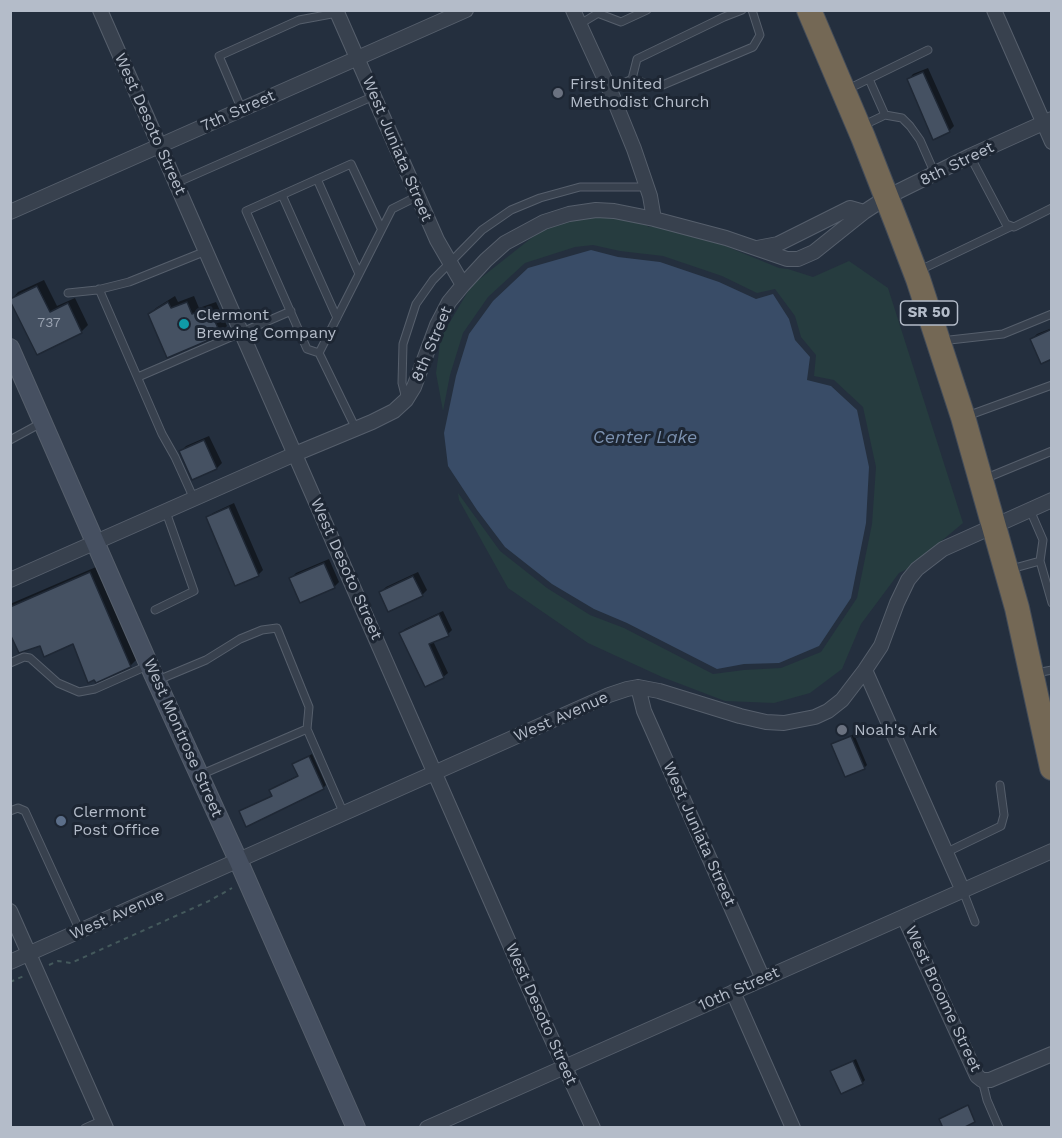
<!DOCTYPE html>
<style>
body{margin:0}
#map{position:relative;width:1062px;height:1138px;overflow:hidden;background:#242f3e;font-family:"Work Sans",sans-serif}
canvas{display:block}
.frame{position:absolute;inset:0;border:12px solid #b4bcc9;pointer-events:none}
</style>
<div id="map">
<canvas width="1062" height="1138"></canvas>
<div class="frame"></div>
</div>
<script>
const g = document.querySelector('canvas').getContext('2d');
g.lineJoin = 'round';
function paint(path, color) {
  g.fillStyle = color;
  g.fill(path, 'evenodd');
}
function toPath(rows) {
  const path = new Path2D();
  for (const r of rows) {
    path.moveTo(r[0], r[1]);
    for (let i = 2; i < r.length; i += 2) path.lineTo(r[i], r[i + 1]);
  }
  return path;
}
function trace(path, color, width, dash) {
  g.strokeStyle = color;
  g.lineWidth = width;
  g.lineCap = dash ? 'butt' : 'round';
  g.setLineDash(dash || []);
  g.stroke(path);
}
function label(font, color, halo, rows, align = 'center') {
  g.font = font + ' "Work Sans",sans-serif';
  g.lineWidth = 6;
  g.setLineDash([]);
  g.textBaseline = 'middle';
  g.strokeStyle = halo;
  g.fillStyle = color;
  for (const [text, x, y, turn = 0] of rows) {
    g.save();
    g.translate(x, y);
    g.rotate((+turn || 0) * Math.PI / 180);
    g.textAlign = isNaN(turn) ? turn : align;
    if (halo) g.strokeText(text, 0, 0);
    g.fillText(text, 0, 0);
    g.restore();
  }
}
const green = toPath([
 [596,217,613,218,647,225,648,227,653,226,723,245,779,268,788,269,813,277,849,261,888,288,963,523,909,568,899,573,861,624,842,669,810,693,774,703,725,701,662,677,588,643,508,588,459,500,458,493,500,551,547,588,590,615,624,628,713,674,744,670,781,668,821,652,857,598,872,524,876,467,863,407,834,380,814,376,816,355,801,337,795,316,775,289,757,293,722,276,663,256,620,251,593,245,575,247,525,263,488,297,463,333,450,375,443,411,436,373,441,337,470,288,473,286,472,285,539,232,570,221]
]);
const water = toPath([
 [591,250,618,257,660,262,719,282,756,299,773,294,789,319,795,340,810,357,807,380,831,386,857,410,869,467,866,523,851,598,819,646,779,663,744,664,717,669,627,623,594,609,552,584,505,547,477,510,448,466,444,433,456,376,469,334,493,301,528,268]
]);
const shadow = toPath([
 [928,68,954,126,949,131,909,79,913,74],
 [44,280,57,306,75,298,88,325,81,332,12,299,18,292],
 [175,296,178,302,194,296,199,308,216,302,227,326,220,333,149,315,156,308],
 [1052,328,1052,358,1032,339,1037,334],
 [209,436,222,463,217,468,193,478,181,451,186,446],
 [234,503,263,570,258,575,208,517,213,513],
 [329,559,339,582,334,587,291,578,296,573],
 [96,567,137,659,130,666,96,681,74,642,40,644,10,631,10,604],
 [418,572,427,590,422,595,381,592,386,587],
 [443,611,452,630,448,634,433,641,448,673,443,677,401,633,405,629],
 [854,734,867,765,864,768,833,744],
 [312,754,326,785,323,788,241,812,273,795,271,790,274,787,299,775,294,764],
 [856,1059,865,1080,862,1083,832,1071]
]);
const building = toPath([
 [923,72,950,132,933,140,907,79,923,72],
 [37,286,50,312,68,303,82,333,37,355,10,301,10,299,37,286],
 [168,302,171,308,187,302,192,314,209,308,221,335,167,358,148,314,168,302],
 [1052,329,1052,359,1041,364,1030,339,1052,329],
 [204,440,217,469,192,480,179,451,204,440],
 [229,507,259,576,235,586,206,517,229,507],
 [324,563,335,588,300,603,289,578,324,563],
 [90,572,131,667,96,683,94,680,88,683,73,644,44,657,40,646,19,653,10,634,10,607,90,572],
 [413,576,423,596,388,612,379,592,413,576],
 [439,614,449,636,429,644,444,678,425,687,399,633,439,614],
 [851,736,865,769,845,777,831,744,851,736],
 [309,756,324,789,246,827,239,811,272,796,269,790,298,776,292,764,309,756],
 [853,1061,863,1084,841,1094,830,1071,853,1061],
 [968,1105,975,1122,963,1128,943,1128,939,1119,968,1105]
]);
const path = toPath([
 [49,965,58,961,71,963,209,901,232,888],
 [10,982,24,976]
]);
const lane = toPath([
 [600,14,621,22,647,10],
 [580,24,600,12],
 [632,79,637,59,724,17,742,10],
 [869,79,885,115],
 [610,90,632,79,658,87,753,47,760,35,752,10],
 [846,90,928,50],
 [242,110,219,56,299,20,337,13],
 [864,125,885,115,902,118,910,126,920,140,935,174],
 [970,156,1006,224,1014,227,1052,208],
 [317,179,359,274],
 [176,183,374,96],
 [282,195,337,318],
 [920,270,1010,227],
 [99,289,162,434,175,457,194,499],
 [68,293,97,290,129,282,206,251],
 [941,341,1003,334,1052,314],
 [319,353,307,349,246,211,351,164,381,228],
 [138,377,291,311],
 [406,399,402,383,403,344,416,304,433,280,482,230,511,210,540,198,580,187,647,187],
 [967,416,1052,385],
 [356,429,319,353,392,209,418,196],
 [10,440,43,422],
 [984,479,1052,451],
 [1030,510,1043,540,1040,561,1052,603],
 [1011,569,1040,561],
 [155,610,194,591,166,512],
 [10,663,24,657,30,658,58,683,79,692,95,689,147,666],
 [1036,673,1052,670],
 [158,680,206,660,240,639,262,630,277,628,309,707,307,729],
 [200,775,307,729,344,814],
 [10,811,18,808,25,811,80,931],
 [945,853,1001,826,1004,815,1000,785],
 [963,891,975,922],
 [982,1080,987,1100,999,1128],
 [85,1128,103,1120]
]);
const street = toPath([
 [100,10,543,1020,593,1128],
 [336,10,437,240,463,285],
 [573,10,612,95,634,149,650,196,654,219],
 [994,10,1052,142],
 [10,212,466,10],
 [757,248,778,244,850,208,864,212],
 [10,580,295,454,372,422,394,411,406,400,414,387,437,325,449,302,463,285,486,260,505,243,544,222,569,214,596,210,614,211,654,219,726,238,787,259,798,259,814,252,864,212,887,197,970,156,1052,119],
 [865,670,963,891],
 [638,687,644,711,763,979],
 [10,911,106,1128],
 [904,917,977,1076,982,1080,990,1080,1052,1054],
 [10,962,609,695,627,689,638,687,659,691,740,716,766,722,784,723,815,717,828,711,842,700,865,670,881,646,897,603,908,580,917,569,943,549,1052,500],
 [733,992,793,1128],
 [427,1128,1052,851]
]);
const secondary = toPath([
 [10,348,149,665,238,860,356,1128]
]);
const highway = toPath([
 [809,10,863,137,897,224,918,279,963,417,1017,608,1052,768]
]);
const markers = [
 [558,93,6,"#6b7280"],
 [184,324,6,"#0f9aa8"],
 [842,730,6,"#6b7280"],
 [61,821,6,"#5c6f8a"]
];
const numberNames = [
 ["737",49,323]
];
const shields = [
 [929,313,57]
];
const shieldNames = [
 ["SR 50",929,313]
];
const poiNames = [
 ["First United",570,84],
 ["Methodist Church",570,102],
 ["Clermont",196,315],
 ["Brewing Company",196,333],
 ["Noah's Ark",854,730],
 ["Clermont",73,812],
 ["Post Office",73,830]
];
const streetNames = [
 ["7th Street",238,111,-24],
 ["West Desoto Street",150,124,66],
 ["West Juniata Street",397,149,67],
 ["8th Street",957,164,-26],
 ["8th Street",432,344,-67],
 ["West Desoto Street",346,569,66],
 ["West Avenue",561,717,-24],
 ["West Montrose Street",183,738,66],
 ["West Juniata Street",699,834,66],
 ["West Avenue",117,915,-24],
 ["10th Street",739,989,-24],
 ["West Broome Street",943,999,65],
 ["West Desoto Street",541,1014,66]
];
const waterNames = [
 ["Center Lake",645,438]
];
paint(green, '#263c3f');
paint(water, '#394c67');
paint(shadow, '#0007');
paint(building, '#455162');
trace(building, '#1f2835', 1.5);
trace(lane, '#565f6c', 9);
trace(street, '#565f6c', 16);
trace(secondary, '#565f6c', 20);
trace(highway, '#434c59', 26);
trace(path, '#44595c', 2, [4.5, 4.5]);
trace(lane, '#38414e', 7);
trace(street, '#38414e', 14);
trace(secondary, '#465061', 18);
trace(highway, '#746855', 24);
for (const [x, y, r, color] of markers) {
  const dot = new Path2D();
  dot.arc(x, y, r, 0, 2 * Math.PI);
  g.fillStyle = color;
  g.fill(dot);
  trace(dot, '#1d2633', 2);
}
label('14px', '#98a1af', null, numberNames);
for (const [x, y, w] of shields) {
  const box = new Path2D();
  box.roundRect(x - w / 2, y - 12, w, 24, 4.5);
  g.fillStyle = '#1d2633';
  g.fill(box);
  trace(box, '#b4bcc9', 1.5);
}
label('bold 15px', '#b4bcc9', null, shieldNames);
label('16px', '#b4bcc9', '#1d2633', poiNames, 'left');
label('16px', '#b4bcc9', '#1d2633', streetNames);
label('italic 18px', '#7c92b1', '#1d2633', waterNames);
</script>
